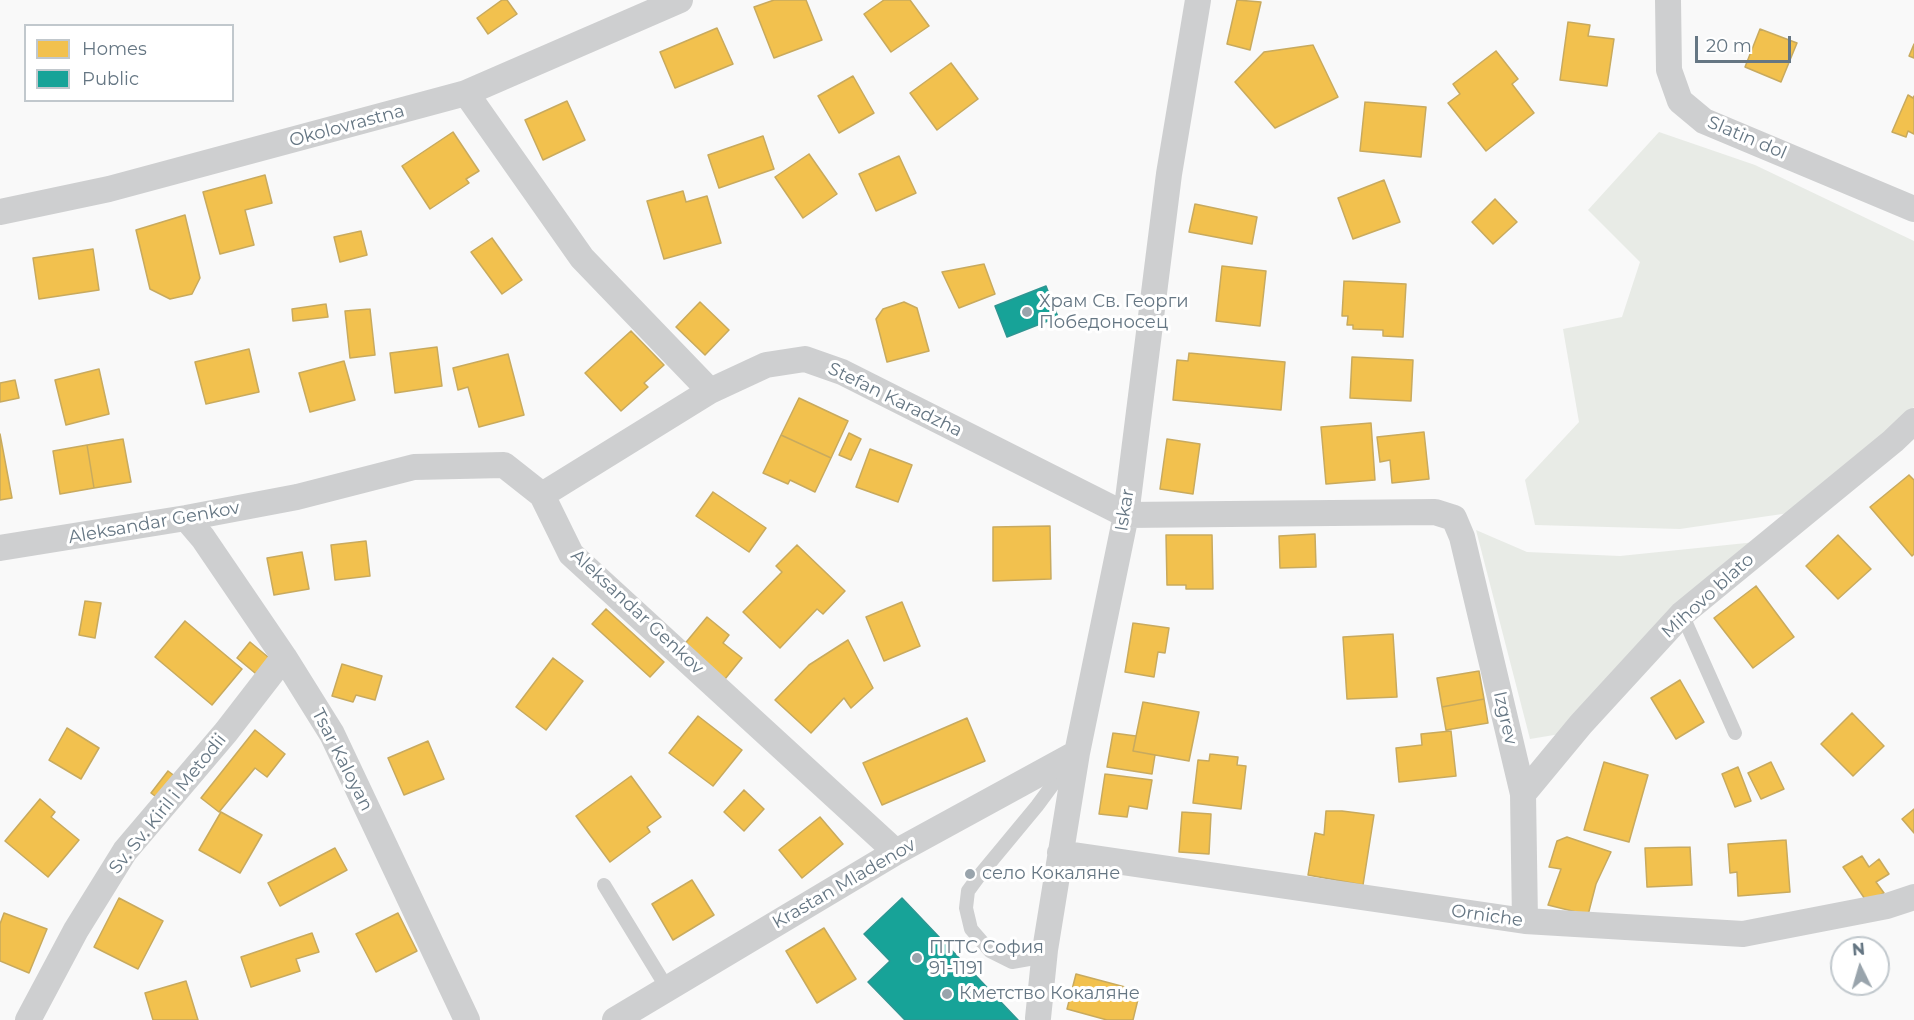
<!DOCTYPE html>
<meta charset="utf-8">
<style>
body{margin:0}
#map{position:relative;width:1914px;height:1020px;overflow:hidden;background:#f9f9f9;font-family:Montserrat,sans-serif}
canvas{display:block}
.legend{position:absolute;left:24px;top:24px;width:210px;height:78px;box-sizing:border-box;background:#fff;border:2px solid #c1c8cd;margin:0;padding:8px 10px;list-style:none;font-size:18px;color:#657683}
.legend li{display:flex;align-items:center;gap:12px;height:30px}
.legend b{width:30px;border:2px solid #c1c8cd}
.north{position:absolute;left:1830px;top:936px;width:60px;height:60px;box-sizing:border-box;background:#fff;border:2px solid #c1c8cd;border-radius:50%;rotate:355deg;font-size:16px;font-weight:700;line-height:24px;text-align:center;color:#657683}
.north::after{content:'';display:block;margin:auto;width:21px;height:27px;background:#99a4ac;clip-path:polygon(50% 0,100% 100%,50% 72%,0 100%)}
.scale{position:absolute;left:1695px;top:36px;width:96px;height:27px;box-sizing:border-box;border:3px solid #657683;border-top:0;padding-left:8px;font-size:18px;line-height:21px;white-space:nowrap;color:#657683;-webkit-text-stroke:4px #fff;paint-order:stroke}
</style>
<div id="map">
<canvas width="1914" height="1020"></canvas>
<ul class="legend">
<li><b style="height:16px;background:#f2c14e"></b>Homes</li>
<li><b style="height:16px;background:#17a398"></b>Public</li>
</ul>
<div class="north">N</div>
<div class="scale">20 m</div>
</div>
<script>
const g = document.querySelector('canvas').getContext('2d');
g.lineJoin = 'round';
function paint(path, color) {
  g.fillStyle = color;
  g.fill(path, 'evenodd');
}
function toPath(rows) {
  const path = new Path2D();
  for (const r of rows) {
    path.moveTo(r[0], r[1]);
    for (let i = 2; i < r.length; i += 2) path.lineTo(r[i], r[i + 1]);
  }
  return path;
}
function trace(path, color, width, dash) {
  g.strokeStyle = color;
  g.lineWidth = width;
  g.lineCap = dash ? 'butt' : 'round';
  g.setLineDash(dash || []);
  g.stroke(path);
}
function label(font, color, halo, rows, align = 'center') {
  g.font = font + ' Montserrat,sans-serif';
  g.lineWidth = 6;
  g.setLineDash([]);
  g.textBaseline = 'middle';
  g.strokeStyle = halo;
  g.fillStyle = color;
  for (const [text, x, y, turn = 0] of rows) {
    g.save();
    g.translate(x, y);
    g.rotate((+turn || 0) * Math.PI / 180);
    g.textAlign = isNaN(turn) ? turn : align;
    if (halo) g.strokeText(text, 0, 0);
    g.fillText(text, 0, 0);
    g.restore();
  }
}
const green = toPath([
 [1659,132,1755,165,1914,241,1914,407,1885,437,1789,513,1680,529,1535,525,1525,480,1579,422,1563,329,1622,317,1640,262,1588,210],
 [1476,530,1527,552,1620,556,1756,542,1566,733,1530,739]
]);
const homes = toPath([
 [502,0,507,0,517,14,488,34,477,18,502,0],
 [774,0,806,0,822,40,774,58,754,7,774,0],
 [884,0,910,0,929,26,891,52,864,14,884,0],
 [1237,0,1261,2,1250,50,1227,44,1237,0],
 [1568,22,1590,25,1588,36,1614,39,1607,86,1560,80,1568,22],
 [717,28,733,64,675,88,660,52,717,28],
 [1760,29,1797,43,1781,82,1745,67,1760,29],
 [1914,44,1914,58,1909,56,1914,44],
 [1313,45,1338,97,1275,128,1235,82,1264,52,1313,45],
 [1496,51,1518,79,1512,84,1534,113,1486,151,1448,103,1460,94,1453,84,1496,51],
 [951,63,978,99,937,130,910,93,951,63],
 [853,76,874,113,839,133,818,96,853,76],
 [1908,95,1913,98,1914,96,1914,134,1908,131,1906,137,1892,132,1908,95],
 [567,101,585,140,543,160,525,120,567,101],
 [1365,102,1426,107,1421,157,1360,151,1365,102],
 [453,132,479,171,466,179,469,183,430,209,402,166,453,132],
 [763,136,774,169,719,188,708,155,763,136],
 [809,154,837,194,803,218,775,177,809,154],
 [899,156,916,193,876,211,859,174,899,156],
 [265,175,272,203,245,210,254,245,220,254,203,192,265,175],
 [1384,180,1400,222,1353,239,1338,198,1384,180],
 [683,191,686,202,707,196,721,243,664,259,647,201,683,191],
 [1495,199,1517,222,1493,244,1472,222,1495,199],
 [1195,204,1257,217,1252,244,1189,232,1195,204],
 [185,215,200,278,192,294,170,299,150,289,136,230,185,215],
 [361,231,367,255,340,262,334,237,361,231],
 [492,238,522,280,502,294,471,252,492,238],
 [93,249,99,290,39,299,33,258,93,249],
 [984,264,995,294,959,308,942,272,984,264],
 [1222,266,1266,271,1260,326,1216,321,1222,266],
 [1344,281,1406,284,1403,337,1383,336,1383,330,1353,329,1353,325,1347,325,1348,316,1342,316,1344,281],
 [700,302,729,330,705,355,676,327,700,302],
 [904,302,917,308,929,351,887,362,876,319,883,309,904,302],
 [326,304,328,317,293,321,292,309,326,304],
 [370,309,375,355,350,358,345,311,370,309],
 [631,331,664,365,644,383,648,387,621,411,585,373,631,331],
 [437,347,442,386,395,393,390,353,437,347],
 [249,349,259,392,206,404,195,362,249,349],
 [1189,353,1285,362,1281,410,1173,400,1177,360,1188,361,1189,353],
 [508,354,524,415,479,427,468,387,458,390,453,368,508,354],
 [1352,357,1413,360,1411,401,1350,398,1352,357],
 [344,361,355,400,310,412,299,373,344,361],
 [99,369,109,414,66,425,55,380,99,369],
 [15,380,19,398,0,402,0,383,15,380],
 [799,398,848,421,831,458,781,435,799,398],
 [1371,423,1375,480,1326,484,1321,427,1371,423],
 [1424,432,1429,479,1392,483,1390,460,1380,462,1377,437,1424,432],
 [849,433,861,439,851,460,839,455,849,433],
 [0,434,12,498,0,500,0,434],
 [781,435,831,458,815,492,790,480,788,484,763,473,781,435],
 [123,439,131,482,94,488,87,445,123,439],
 [1167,439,1200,444,1193,494,1160,489,1167,439],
 [87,445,94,488,60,494,53,451,87,445],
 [870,449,912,465,898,502,856,487,870,449],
 [1909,475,1914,480,1914,554,1912,556,1870,507,1909,475],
 [713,492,766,528,749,552,696,516,713,492],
 [1050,526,1051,579,993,581,993,527,1050,526],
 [1315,534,1316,567,1280,568,1279,536,1315,534],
 [1166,535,1212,535,1213,589,1186,589,1186,585,1167,585,1166,535],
 [1838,535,1871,569,1838,599,1806,566,1838,535],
 [366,541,370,576,335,580,331,545,366,541],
 [797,545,845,591,823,614,817,609,780,648,743,612,782,572,776,566,797,545],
 [302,552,309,589,274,595,267,558,302,552],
 [1756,586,1794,637,1753,668,1714,618,1756,586],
 [85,601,101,603,95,638,79,635,85,601],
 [902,602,920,646,884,661,866,617,902,602],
 [606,609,664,662,650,677,592,624,606,609],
 [707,617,729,635,723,643,742,658,725,679,683,646,707,617],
 [185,621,242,669,212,705,155,657,185,621],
 [1133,623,1169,628,1165,653,1158,652,1154,677,1125,672,1133,623],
 [1393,634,1397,697,1347,699,1343,637,1393,634],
 [848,640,873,688,851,708,844,698,811,733,775,700,809,665,848,640],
 [250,642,274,662,261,678,237,658,250,642],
 [553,658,583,681,546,730,516,707,553,658],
 [342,664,382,676,375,700,356,695,353,702,332,696,342,664],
 [1479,671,1484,699,1442,707,1437,678,1479,671],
 [1680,680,1704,722,1676,739,1651,698,1680,680],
 [1484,699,1488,723,1446,730,1442,707,1484,699],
 [1143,702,1199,712,1189,761,1133,751,1143,702],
 [1852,713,1884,746,1853,776,1821,744,1852,713],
 [698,716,742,750,713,786,669,753,698,716],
 [967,718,985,761,882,805,863,763,967,718],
 [67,728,99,748,81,779,49,760,67,728],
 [255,730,285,754,267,777,255,768,219,812,201,798,255,730],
 [1451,731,1456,776,1399,782,1396,748,1422,745,1421,734,1451,731],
 [1113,733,1136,736,1133,751,1155,755,1152,774,1107,767,1113,733],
 [428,741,444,779,404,795,388,758,428,741],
 [1210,754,1238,757,1237,765,1246,766,1241,809,1193,803,1198,760,1209,761,1210,754],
 [1604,762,1648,775,1629,842,1584,830,1604,762],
 [1771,762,1784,789,1761,799,1748,773,1771,762],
 [1738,767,1751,801,1735,807,1722,774,1738,767],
 [168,771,180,780,163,802,151,793,168,771],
 [1105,774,1152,780,1147,809,1129,806,1127,817,1099,814,1105,774],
 [631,776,661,817,647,827,650,832,610,862,576,816,631,776],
 [744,790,764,809,744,831,724,812,744,790],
 [40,799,55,812,51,817,79,840,48,877,5,841,40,799],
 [1914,809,1914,833,1902,819,1914,809],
 [1326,811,1342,811,1374,815,1363,885,1308,875,1315,833,1324,835,1326,811],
 [221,812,262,835,240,873,199,850,221,812],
 [1182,812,1211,814,1209,854,1179,852,1182,812],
 [820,817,843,844,802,878,779,850,820,817],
 [1567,837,1611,852,1596,884,1588,915,1548,905,1561,869,1549,867,1557,841,1567,837],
 [1786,840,1790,892,1738,896,1737,872,1730,873,1728,844,1786,840],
 [1690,847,1692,885,1647,887,1645,848,1690,847],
 [335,848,347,870,280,906,268,883,335,848],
 [1862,856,1869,867,1879,859,1889,874,1876,882,1884,893,1867,902,1843,867,1862,856],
 [692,880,714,915,673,940,652,904,692,880],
 [119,898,163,921,138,969,94,947,119,898],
 [4,913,47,929,29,973,0,961,0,924,4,913],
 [398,913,417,951,376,972,356,934,398,913],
 [824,928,856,979,817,1003,786,951,824,928],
 [312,933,319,952,296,959,300,971,251,987,241,957,312,933],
 [1076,974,1140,991,1133,1020,1107,1020,1067,1009,1076,974],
 [186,981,198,1020,153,1020,145,993,186,981]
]);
const public = toPath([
 [1046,286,1058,317,1007,337,995,306,1046,286],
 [902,898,1018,1020,905,1020,868,982,890,961,864,934,902,898]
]);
const lane = toPath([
 [1682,614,1735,733],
 [604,885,667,988],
 [1045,950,1029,959,1012,962,990,951,971,929,966,908,968,891,979,876,1037,806,1068,764]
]);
const street = toPath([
 [1668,0,1669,70,1680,101,1704,121,1914,209],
 [466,93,582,258,710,391],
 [0,212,109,189,466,93,680,0],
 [542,495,710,391,766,365,805,359,842,372,1126,515,1435,512,1454,518,1462,537,1523,794,1525,921],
 [186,518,203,538,284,657,332,734,467,1020],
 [0,548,186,518,297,497,414,467,504,465,542,495,571,554,896,852],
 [1523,794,1581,724,1682,614,1893,441,1914,421],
 [1060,853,1525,921,1743,934,1887,906,1914,897],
 [1038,1018,1045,950,1077,753,1126,515,1169,174,1198,0],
 [28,1020,76,930,125,851,226,732,284,657],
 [615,1020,896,852,1077,753]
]);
const markers = [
 [1027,312,6,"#99a4ac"],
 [970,874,6,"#99a4ac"],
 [917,958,6,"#99a4ac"],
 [947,994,6,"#99a4ac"]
];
const streetNames = [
 ["Okolovrastna",347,126,-15],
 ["Slatin dol",1747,138,23],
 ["Stefan Karadzha",895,400,26],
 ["Iskar",1125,510,-81],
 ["Aleksandar Genkov",154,523,-10],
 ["Mihovo blato",1708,596,-42],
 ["Aleksandar Genkov",637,612,43],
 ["Izgrev",1505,718,77],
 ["Tsar Kaloyan",342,760,63],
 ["Sv. Sv. Kiril i Metodii",168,804,-51],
 ["Krastan Mladenov",844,884,-30],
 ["Orniche",1487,916,8]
];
const poiNames = [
 ["Храм Св. Георги",1039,302],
 ["Победоносец",1039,323],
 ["село Кокаляне",982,874],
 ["ПТТС София",929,948],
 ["91-1191",929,969],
 ["Кметство Кокаляне",959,994]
];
paint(green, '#e8ebe6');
paint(homes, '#f2c14e');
trace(homes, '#c8aa5e', 1.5);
paint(public, '#17a398');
trace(public, '#2e9692', 1.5);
trace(lane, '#cecfd0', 14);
trace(street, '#cecfd0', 26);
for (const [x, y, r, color] of markers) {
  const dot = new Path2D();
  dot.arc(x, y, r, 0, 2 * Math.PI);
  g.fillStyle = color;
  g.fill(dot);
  trace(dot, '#fff', 2);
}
label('18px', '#657683', '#fff', streetNames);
label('18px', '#657683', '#fff', poiNames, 'left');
</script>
